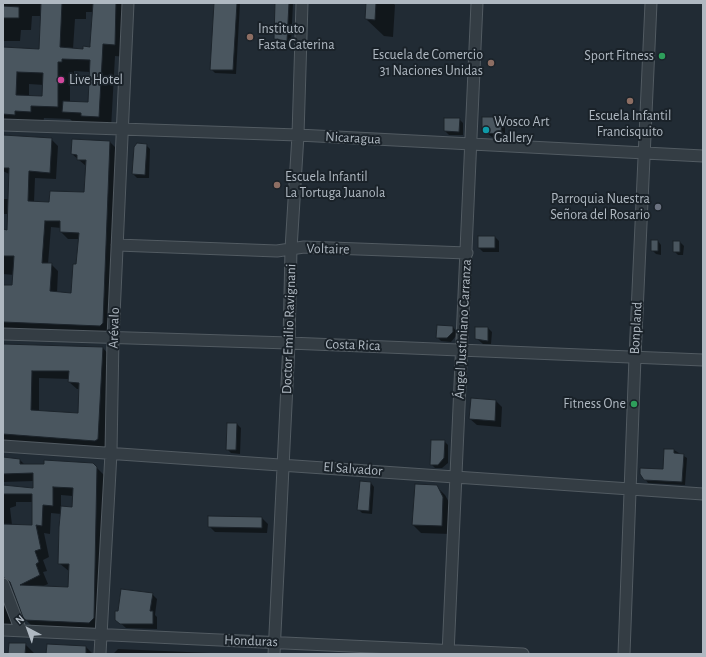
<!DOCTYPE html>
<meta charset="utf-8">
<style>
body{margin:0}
#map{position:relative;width:706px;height:657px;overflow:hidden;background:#212b34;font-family:"Alegreya Sans",sans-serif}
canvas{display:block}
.frame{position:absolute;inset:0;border:4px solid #afb8c1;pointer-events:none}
.north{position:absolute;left:8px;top:609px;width:40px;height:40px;-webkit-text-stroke:3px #1a2229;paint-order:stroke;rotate:319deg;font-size:11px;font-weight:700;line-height:16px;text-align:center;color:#afb8c1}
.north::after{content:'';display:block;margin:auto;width:14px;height:18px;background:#afb8c1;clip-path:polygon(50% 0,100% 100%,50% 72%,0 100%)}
</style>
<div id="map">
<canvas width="706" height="657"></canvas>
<div class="frame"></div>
<div class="north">N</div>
</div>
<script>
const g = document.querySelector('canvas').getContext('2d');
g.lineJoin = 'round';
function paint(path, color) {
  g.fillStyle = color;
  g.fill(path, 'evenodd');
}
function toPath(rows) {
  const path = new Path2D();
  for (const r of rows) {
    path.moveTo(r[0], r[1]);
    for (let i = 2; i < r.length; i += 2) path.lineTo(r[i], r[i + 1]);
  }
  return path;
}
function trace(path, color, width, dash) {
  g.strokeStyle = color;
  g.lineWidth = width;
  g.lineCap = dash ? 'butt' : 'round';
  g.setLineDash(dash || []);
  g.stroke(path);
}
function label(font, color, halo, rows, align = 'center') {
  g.font = font + ' "Alegreya Sans",sans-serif';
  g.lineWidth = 4;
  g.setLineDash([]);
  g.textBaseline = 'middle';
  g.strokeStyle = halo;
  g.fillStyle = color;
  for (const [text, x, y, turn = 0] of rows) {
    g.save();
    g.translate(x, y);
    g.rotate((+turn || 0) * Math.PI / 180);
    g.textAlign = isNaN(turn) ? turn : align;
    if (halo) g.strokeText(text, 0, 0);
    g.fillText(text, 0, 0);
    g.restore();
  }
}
const shadow = toPath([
 [3,3,129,3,127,57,115,56,111,129,75,124,70,119,44,118,43,124,3,126,3,48,40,50,42,16,32,16,31,30,21,30,20,41,3,41],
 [86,12,93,12,90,48,84,50,73,49,75,19,86,19],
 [74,71,90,72,89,103,70,102,70,74,74,74],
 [29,84,44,85,43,97,29,96],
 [215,3,240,3,236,74,215,73,211,69],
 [276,3,293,3,291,44,279,43,275,39],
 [367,3,393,3,395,5,393,37,384,36,366,19],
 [501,118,505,122,505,138,492,137,484,131],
 [459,119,463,123,463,135,449,135,445,131],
 [3,136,51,139,58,146,56,179,35,178,34,202,50,203,85,193,86,166,72,154,110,142,117,149,109,330,107,332,3,328,3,286,13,286,14,275,3,274,3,230,8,231,8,214,3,214,3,199,9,199,9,174,3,171],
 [51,227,61,228,61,232,68,239,79,239,72,294,57,293,58,271,51,264,48,264],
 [146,145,150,149,149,178,137,178,133,174],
 [479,237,495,237,499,241,499,252,483,252,479,248],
 [658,241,661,245,661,255,656,254,652,250],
 [680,242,684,246,683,255,678,255,674,251],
 [453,327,456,331,456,336,451,342,441,341,437,337],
 [488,328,492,332,491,344,483,344,475,337],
 [3,345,103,348,110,356,105,446,103,448,3,441],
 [39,378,69,379,69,382,77,389,80,389,79,414,39,411],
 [496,401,502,407,501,427,477,425,470,419],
 [237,424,241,428,240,454,231,453,227,449],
 [444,441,448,445,448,463,442,468,435,468,431,464],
 [674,450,687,458,685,485,648,483,645,479,664,470],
 [3,458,20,460,25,465,93,464,105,476,98,631,34,628,25,619,12,585,6,587,15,623,13,626,5,626,3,624,3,486,33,489,34,481,3,482],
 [61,495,73,496,73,508,61,507],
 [16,502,33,502,33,526,12,525,10,508,16,506],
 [51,513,61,514,59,563,70,572,69,588,41,587,48,584,43,572,47,571,43,560,49,557,44,533,50,534],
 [371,483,374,487,372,514,362,513,358,509],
 [436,486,445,495,451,506,450,534,421,533,413,525],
 [262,518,268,524,267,533,215,532,209,526],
 [152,594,157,599,155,615,157,617,157,629,126,628,116,619],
 [25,644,35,654,9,654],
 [86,647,93,654,47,654],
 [118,649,232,654,113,654]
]);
const building = toPath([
 [41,3,62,3,60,47,83,49,83,46,90,47,90,44,93,3,116,3,115,45,103,44,99,117,81,116,81,113,62,112,63,101,88,102,90,60,62,59,62,62,58,62,58,107,31,106,31,112,15,111,15,115,3,114,3,47,39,49,41,3],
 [17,72,43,73,42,96,16,95,17,72],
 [214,3,237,3,233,70,210,70,214,3],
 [275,3,289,3,287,41,274,39,275,3],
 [366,3,376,3,375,20,365,19,366,3],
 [3,6,19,7,19,18,3,18,3,6],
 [482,117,502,117,501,134,485,133,482,129,482,117],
 [444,118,460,118,459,132,444,131,444,118],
 [3,135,52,138,50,173,29,171,28,201,49,202,50,191,84,192,86,160,77,160,77,155,71,154,72,139,110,141,103,323,100,326,3,322,3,285,12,285,14,256,3,256,3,229,7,230,9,168,3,168,3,135],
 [45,221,60,221,60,232,79,233,76,264,73,264,71,293,50,291,52,263,42,263,45,221],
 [137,143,147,144,145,175,132,174,134,147,137,143],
 [478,236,495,236,495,248,478,248,478,236],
 [651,240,658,240,658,251,651,251,651,240],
 [673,241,680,241,680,252,673,252,673,241],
 [437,325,453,326,453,332,447,338,436,338,437,325],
 [475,327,488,327,488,341,475,339,475,327],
 [3,344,103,347,98,439,95,441,3,434,3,344],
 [32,371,69,371,68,382,79,383,78,413,31,410,32,371],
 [471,398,496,400,495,421,469,419,471,398],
 [227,423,237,423,236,450,226,450,227,423],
 [431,440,445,440,444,458,438,465,430,465,431,440],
 [664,449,674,449,674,453,684,454,682,482,644,480,640,474,640,468,663,469,664,449],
 [3,457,20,459,20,464,44,464,44,460,93,463,97,467,94,618,89,623,24,620,10,582,3,577,3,524,32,525,32,494,3,494,3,485,33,488,33,473,3,474,3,457],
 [53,487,73,488,72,507,61,506,59,527,58,564,69,564,68,587,20,585,40,575,36,564,39,562,35,551,41,549,36,525,42,526,43,505,53,506,53,487],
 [360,481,371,482,369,511,357,510,360,481],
 [415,484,437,485,443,497,442,526,412,525,415,484],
 [208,516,262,517,262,528,208,527,208,516],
 [121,589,153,593,150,611,153,611,153,624,120,624,115,620,115,611,118,611,121,589],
 [9,643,26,643,25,654,8,654,9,643],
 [47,644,86,646,86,654,46,654,47,644]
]);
const minor = toPath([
 [3,125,298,135,703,156],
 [117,245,277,251,304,247,467,253],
 [3,334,289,343,703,360],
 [3,446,703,494],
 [3,584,21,631],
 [3,630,523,654],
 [100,654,111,453,113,338,128,3],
 [274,654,289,343,291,249,298,135,302,3],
 [448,654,477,3],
 [624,654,635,357,651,3]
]);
const markers = [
 [250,37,4,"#8d6e63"],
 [662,56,4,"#2e9e5b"],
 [491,63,4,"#8d6e63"],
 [61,80,4,"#d1479c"],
 [630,101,4,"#8d6e63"],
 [486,130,4,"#0f9aa8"],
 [277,185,4,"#8d6e63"],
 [658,207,4,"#6b7280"],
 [634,404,4,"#2e9e5b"]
];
const poiNames = [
 ["Instituto",258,29],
 ["Fasta Caterina",258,45],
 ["Escuela de Comercio",483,55,"right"],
 ["31 Naciones Unidas",483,71,"right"],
 ["Sport Fitness",654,56,"right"],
 ["Live Hotel",69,80],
 ["Escuela Infantil",630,116,"center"],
 ["Francisquito",630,132,"center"],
 ["Wosco Art",494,122],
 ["Gallery",494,138],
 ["Escuela Infantil",285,177],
 ["La Tortuga Juanola",285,193],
 ["Parroquia Nuestra",650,199,"right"],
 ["Señora del Rosario",650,215,"right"],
 ["Fitness One",626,404,"right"]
];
const streetNames = [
 ["Nicaragua",353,138,3],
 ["Voltaire",328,249,1],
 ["Arévalo",114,328,-88],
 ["Bonpland",636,328,-87],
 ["Doctor Emilio Ravignani",289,329,-88],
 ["Ángel Justiniano Carranza",463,329,-87],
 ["Costa Rica",353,345,2],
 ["El Salvador",353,469,4],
 ["Honduras",251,641,2]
];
paint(shadow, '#0007');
paint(building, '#4a565f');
trace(building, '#1c242b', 1);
trace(minor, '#525b62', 13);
trace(minor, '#343d44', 11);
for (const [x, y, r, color] of markers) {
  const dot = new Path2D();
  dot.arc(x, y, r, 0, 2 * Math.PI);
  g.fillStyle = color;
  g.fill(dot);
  trace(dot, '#1a2229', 1.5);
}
label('14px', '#afb8c1', '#1a2229', poiNames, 'left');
label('14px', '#afb8c1', '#1a2229', streetNames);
</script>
